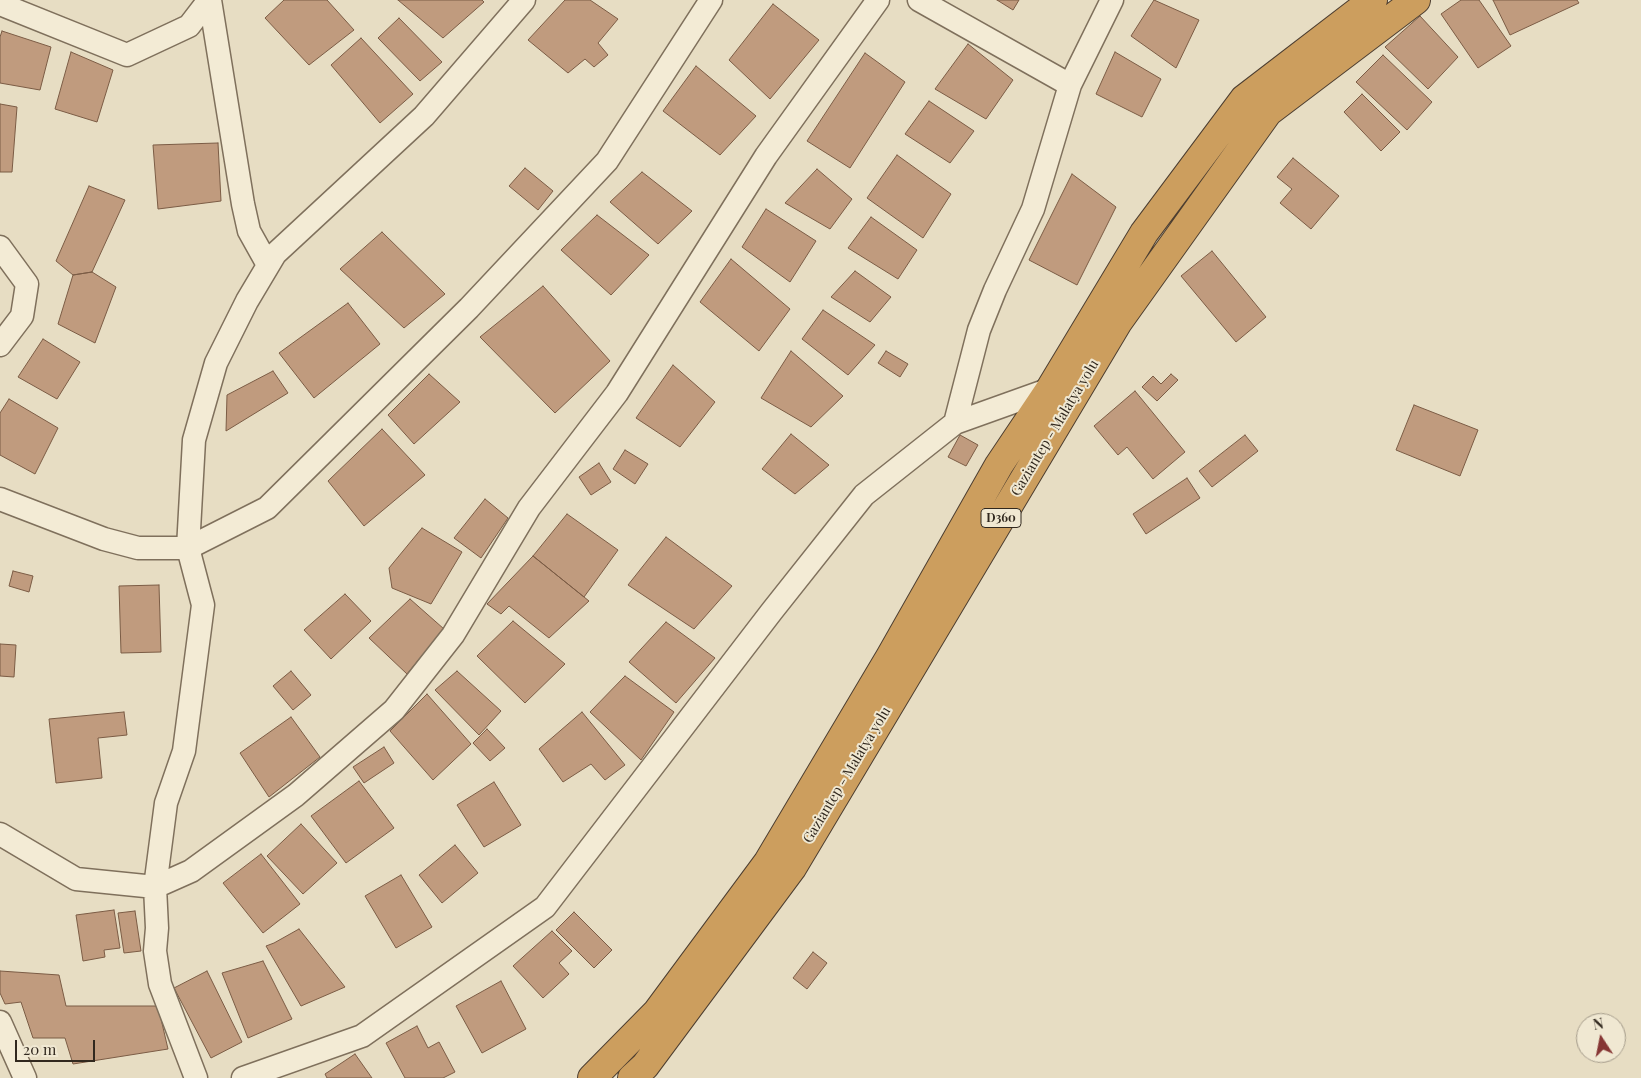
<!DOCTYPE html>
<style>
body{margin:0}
#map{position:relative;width:1641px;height:1078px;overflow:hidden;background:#e7ddc3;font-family:"Playfair Display",serif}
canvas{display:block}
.north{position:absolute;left:1576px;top:1013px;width:50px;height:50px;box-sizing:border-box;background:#f0e8d2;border:1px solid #a49b8a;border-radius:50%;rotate:349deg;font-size:14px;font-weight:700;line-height:20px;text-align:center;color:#31281e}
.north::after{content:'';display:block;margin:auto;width:18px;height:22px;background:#863634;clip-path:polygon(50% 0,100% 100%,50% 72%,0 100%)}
.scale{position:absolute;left:15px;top:1040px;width:80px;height:22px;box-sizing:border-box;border:2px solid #31281e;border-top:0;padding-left:6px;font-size:15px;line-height:18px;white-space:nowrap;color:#31281e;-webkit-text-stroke:4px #f0e8d2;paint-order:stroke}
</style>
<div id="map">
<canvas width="1641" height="1078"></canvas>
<div class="north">N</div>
<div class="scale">20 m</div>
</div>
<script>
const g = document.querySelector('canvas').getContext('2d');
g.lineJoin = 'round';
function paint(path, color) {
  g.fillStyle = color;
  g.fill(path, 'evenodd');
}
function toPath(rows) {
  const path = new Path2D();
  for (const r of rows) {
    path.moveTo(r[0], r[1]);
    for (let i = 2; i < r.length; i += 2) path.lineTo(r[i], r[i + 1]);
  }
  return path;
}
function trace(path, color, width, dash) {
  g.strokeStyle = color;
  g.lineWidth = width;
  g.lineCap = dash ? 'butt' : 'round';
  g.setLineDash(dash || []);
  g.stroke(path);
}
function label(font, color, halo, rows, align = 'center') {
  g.font = font + ' "Playfair Display",serif';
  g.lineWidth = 4;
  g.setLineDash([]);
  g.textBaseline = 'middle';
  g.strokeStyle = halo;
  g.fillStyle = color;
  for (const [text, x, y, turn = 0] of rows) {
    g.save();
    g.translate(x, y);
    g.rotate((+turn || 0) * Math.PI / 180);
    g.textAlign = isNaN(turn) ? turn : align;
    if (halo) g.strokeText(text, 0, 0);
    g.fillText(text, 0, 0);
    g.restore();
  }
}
const building = toPath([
 [284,0,327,0,354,30,309,65,265,18,284,0],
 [398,0,482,0,484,2,443,38,398,0],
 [565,0,590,0,618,19,598,43,608,55,594,67,585,59,568,73,528,40,565,0],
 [997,0,1019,0,1013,10,997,0],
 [1154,0,1199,20,1176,68,1131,36,1154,0],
 [1461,0,1479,0,1511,46,1478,68,1441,14,1461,0],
 [1493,0,1577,0,1579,3,1510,35,1493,0],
 [773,4,819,40,770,99,729,60,773,4],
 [1420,16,1458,57,1428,89,1385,47,1420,16],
 [399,18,442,62,420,81,378,38,399,18],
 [2,31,51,47,40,90,0,83,0,37,2,31],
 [361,38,413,94,380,123,331,65,361,38],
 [968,44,1013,80,986,119,935,89,968,44],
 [71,52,113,70,97,122,55,109,71,52],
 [1115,52,1161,79,1142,117,1096,94,1115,52],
 [865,53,905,82,850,168,807,141,865,53],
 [1383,55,1432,102,1407,130,1356,82,1383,55],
 [696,66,756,116,720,155,663,111,696,66],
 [1362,94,1400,132,1381,151,1344,112,1362,94],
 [929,101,974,131,950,163,905,134,929,101],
 [0,104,17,107,12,172,0,172,0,104],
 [218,143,221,201,158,209,153,145,218,143],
 [897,155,951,194,923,238,867,198,897,155],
 [1293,158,1339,196,1311,229,1280,203,1292,189,1277,177,1293,158],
 [525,168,553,191,538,210,509,186,525,168],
 [817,169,852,199,830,229,785,203,817,169],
 [642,172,692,211,658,244,610,202,642,172],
 [1072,174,1116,207,1077,285,1029,260,1072,174],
 [89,186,125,200,92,272,73,275,56,261,89,186],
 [766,209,816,241,790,282,742,247,766,209],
 [597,215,649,255,611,295,561,250,597,215],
 [871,217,917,250,898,279,848,248,871,217],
 [382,232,445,294,404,328,340,269,382,232],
 [1212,251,1266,317,1236,342,1181,276,1212,251],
 [731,259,790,309,759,351,700,302,731,259],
 [855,271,891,297,870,322,831,297,855,271],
 [92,272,116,287,95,343,58,324,73,275,92,272],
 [543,286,610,361,555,413,480,337,543,286],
 [348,303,380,344,314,398,279,353,348,303],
 [823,310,875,345,848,375,802,339,823,310],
 [43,339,80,362,57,399,18,377,43,339],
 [791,351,843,396,811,427,761,398,791,351],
 [886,351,908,364,900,377,878,363,886,351],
 [673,365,715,402,680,447,636,418,673,365],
 [273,371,288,393,226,431,227,395,273,371],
 [429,374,460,402,414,444,388,415,429,374],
 [1171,374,1178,380,1157,401,1142,387,1153,376,1161,384,1171,374],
 [1135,391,1185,452,1153,479,1127,447,1118,455,1094,426,1135,391],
 [9,399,58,428,35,474,0,455,0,413,9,399],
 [1414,405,1478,430,1460,476,1396,450,1414,405],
 [382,429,425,475,364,526,328,481,382,429],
 [791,434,829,465,795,494,762,469,791,434],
 [960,435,978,445,966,466,948,457,960,435],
 [1245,435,1258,451,1212,487,1199,471,1245,435],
 [625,450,648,464,635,484,613,469,625,450],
 [599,463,611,482,591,495,579,477,599,463],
 [1187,478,1200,498,1146,534,1133,514,1187,478],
 [485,499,508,518,481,558,454,538,485,499],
 [567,514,618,550,584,597,533,556,567,514],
 [422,528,462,552,431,604,392,588,389,568,422,528],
 [666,537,732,586,694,629,628,585,666,537],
 [533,556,589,601,549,638,509,606,501,614,487,604,533,556],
 [13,571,33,576,29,592,9,586,13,571],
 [159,585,161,652,121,653,119,586,159,585],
 [345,594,371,621,331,659,304,630,345,594],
 [410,599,444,629,407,674,369,638,410,599],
 [513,621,565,664,525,703,477,656,513,621],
 [666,622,715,658,676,703,629,662,666,622],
 [0,644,16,645,14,677,0,676,0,644],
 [291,671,311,695,293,710,273,686,291,671],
 [457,671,501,711,479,735,435,690,457,671],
 [625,676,674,712,641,760,590,712,625,676],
 [427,694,471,744,433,780,390,731,427,694],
 [124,712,127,735,98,738,102,778,56,783,49,719,124,712],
 [582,712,625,765,605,780,591,764,563,782,539,749,582,712],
 [291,717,320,757,269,797,240,753,291,717],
 [487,729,505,748,490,761,473,743,487,729],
 [384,747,394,763,364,783,353,767,384,747],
 [359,781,394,828,346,863,311,816,359,781],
 [494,782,521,825,484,847,457,805,494,782],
 [301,824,337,863,303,894,267,856,301,824],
 [455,845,478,873,442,903,419,875,455,845],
 [261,854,300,904,263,933,223,883,261,854],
 [401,875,432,927,396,948,365,896,401,875],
 [114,910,120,948,104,950,105,957,83,961,76,915,114,910],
 [135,911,141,951,124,953,118,913,135,911],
 [574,912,612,950,594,968,556,930,574,912],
 [299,929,345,987,301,1006,266,946,274,943,299,929],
 [552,931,572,951,559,963,569,974,543,998,513,966,552,931],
 [813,952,827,963,807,989,793,978,813,952],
 [263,961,292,1019,248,1038,222,973,263,961],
 [0,971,59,975,66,1006,158,1006,168,1049,73,1064,65,1038,33,1038,21,1002,5,1004,0,993,0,971],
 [207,971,242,1042,211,1058,174,988,207,971],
 [501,981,526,1029,482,1053,456,1006,501,981],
 [417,1026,428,1048,439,1042,455,1072,443,1078,405,1078,386,1043,417,1026],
 [355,1054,372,1078,327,1078,325,1074,355,1054]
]);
const street = toPath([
 [210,0,243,204,249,231,268,265],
 [919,0,1070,85],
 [0,4,127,55,189,26,209,0],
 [0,247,27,284,22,316,0,345],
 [955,423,979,330,995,290,1033,209,1070,85,1112,0],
 [0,499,104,539,138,548,188,548,267,508,469,308,607,161,711,0],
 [0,834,76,879,155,887,191,871,296,795,394,710,453,635,529,508,617,393,766,156,878,0],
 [0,1022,25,1078],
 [196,1078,160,984,155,951,157,928,155,887,166,803,184,751,203,605,188,548,194,440,216,363,247,301,275,254,424,116,524,0],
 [243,1078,362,1036,545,907,772,611,864,495,955,423,1050,389]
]);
const highway = toPath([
 [592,1078,657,1012,768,862,890,657,999,465,1050,389,1144,233,1244,99,1373,0],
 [632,1078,645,1066,792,868,1118,322,1268,112,1416,0]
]);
const shields = [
 [1001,518,40]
];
const shieldNames = [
 ["D360",1001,518]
];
const streetNames = [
 ["Gaziantep - Malatya yolu",1055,428,-59],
 ["Gaziantep - Malatya yolu",847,775,-59]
];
paint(building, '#c09b7e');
trace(building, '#7b5c45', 1);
trace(street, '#7f705c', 25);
trace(highway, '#4d3e30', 30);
trace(street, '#f3ebd5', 22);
trace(highway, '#cc9e5e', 28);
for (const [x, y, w] of shields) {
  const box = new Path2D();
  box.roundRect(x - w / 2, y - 9.5, w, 19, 4);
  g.fillStyle = '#f0e8d2';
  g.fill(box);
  trace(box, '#31281e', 1);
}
label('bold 12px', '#31281e', null, shieldNames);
label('14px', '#31281e', '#f0e8d2', streetNames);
</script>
